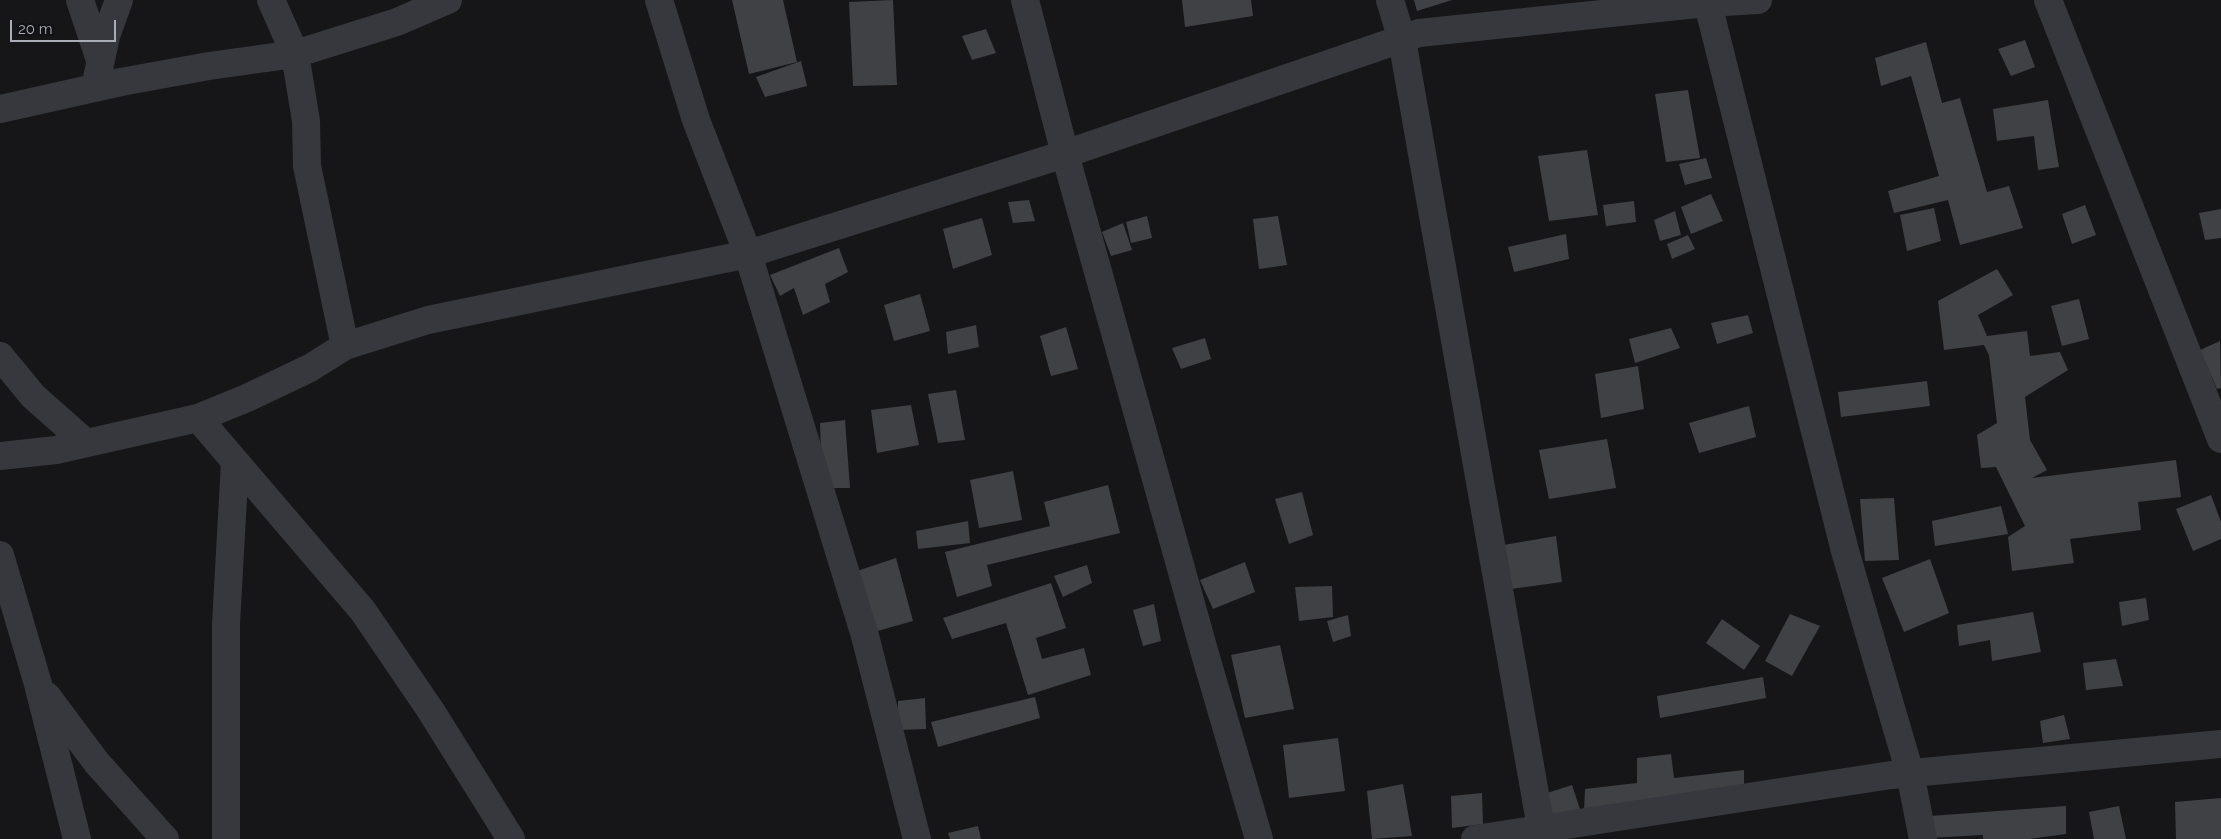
<!DOCTYPE html>
<style>
body{margin:0}
#map{position:relative;width:2221px;height:839px;overflow:hidden;background:#161618;font-family:Raleway,sans-serif}
canvas{display:block}
.scale{position:absolute;left:10px;top:20px;width:106px;height:22px;box-sizing:border-box;border:2px solid #a8adb8;border-top:0;padding-left:6px;font-size:15px;line-height:18px;white-space:nowrap;color:#a8adb8;-webkit-text-stroke:4px #111113;paint-order:stroke}
</style>
<div id="map">
<canvas width="2221" height="839"></canvas>
<div class="scale">20 m</div>
</div>
<script>
const g = document.querySelector('canvas').getContext('2d');
g.lineJoin = 'round';
function paint(path, color) {
  g.fillStyle = color;
  g.fill(path, 'evenodd');
}
function toPath(rows) {
  const path = new Path2D();
  for (const r of rows) {
    path.moveTo(r[0], r[1]);
    for (let i = 2; i < r.length; i += 2) path.lineTo(r[i], r[i + 1]);
  }
  return path;
}
function trace(path, color, width, dash) {
  g.strokeStyle = color;
  g.lineWidth = width;
  g.lineCap = dash ? 'butt' : 'round';
  g.setLineDash(dash || []);
  g.stroke(path);
}
const building = toPath([
 [732,0,783,0,797,62,749,74],
 [893,0,897,85,853,86,849,2],
 [1182,0,1251,0,1253,16,1185,27],
 [1414,0,1452,0,1417,11],
 [986,29,996,53,972,60,962,36],
 [2025,40,2035,67,2011,76,1998,49],
 [1926,42,1942,103,1960,98,1987,192,2009,186,2023,228,1960,245,1948,200,1894,213,1888,191,1939,176,1911,76,1881,86,1875,58],
 [801,61,807,86,765,97,756,77],
 [1688,90,1700,158,1666,162,1655,94],
 [2048,100,2059,167,2038,170,2034,136,1997,141,1993,109],
 [1587,150,1598,215,1549,221,1538,156],
 [1706,158,1712,178,1685,185,1679,164],
 [1711,194,1723,221,1691,234,1681,207],
 [1029,200,1035,221,1013,223,1008,202],
 [1634,201,1636,222,1606,226,1603,205],
 [2085,205,2096,235,2072,244,2062,214],
 [1934,208,1941,241,1907,251,1900,215],
 [2221,209,2221,238,2205,240,2199,213],
 [1675,211,1681,235,1660,241,1654,220],
 [1147,216,1152,238,1131,243,1126,222],
 [1278,216,1287,265,1259,269,1253,219],
 [982,218,992,255,953,269,943,229],
 [1123,223,1132,250,1111,256,1102,232],
 [1566,234,1569,259,1514,272,1508,247],
 [1688,235,1695,249,1672,259,1667,244],
 [839,248,848,272,825,284,830,302,803,315,794,288,780,296,770,275],
 [1997,269,2013,295,1978,315,1987,336,2027,331,2030,356,2060,352,2068,370,2025,397,2030,440,2047,470,2032,478,2176,460,2181,497,2138,502,2141,530,2070,539,2074,563,2012,571,2008,537,2025,526,1996,467,1981,468,1977,435,1997,423,1989,355,1984,345,1944,350,1938,301],
 [920,294,930,331,894,341,884,305],
 [2079,299,2089,339,2062,346,2051,306],
 [1748,315,1753,333,1717,344,1711,323],
 [976,325,979,347,948,354,946,332],
 [1066,327,1078,369,1051,376,1040,336],
 [1671,328,1680,348,1635,363,1629,339],
 [1205,338,1211,359,1181,369,1172,348],
 [2220,341,2221,388,2217,389,2200,350],
 [1638,366,1644,409,1601,418,1595,374],
 [1927,381,1930,406,1841,417,1838,392],
 [956,390,965,440,938,443,928,394],
 [911,405,919,445,877,453,871,410],
 [1749,406,1756,437,1699,453,1689,423],
 [845,420,850,488,822,488,820,423],
 [1607,439,1616,488,1549,499,1539,450],
 [1013,471,1022,520,979,528,970,480],
 [1108,485,1120,533,987,565,992,586,957,597,945,552,1050,526,1044,502],
 [1302,492,1313,535,1289,544,1275,499],
 [2211,495,2221,522,2221,539,2193,551,2176,509],
 [1894,498,1899,560,1865,561,1860,499],
 [2001,506,2008,534,1935,546,1932,521],
 [968,521,970,543,918,549,916,531],
 [1556,536,1562,582,1504,590,1498,546],
 [896,558,913,621,874,632,854,572],
 [1930,559,1949,613,1904,632,1882,578],
 [1245,562,1255,592,1213,609,1200,580],
 [1087,565,1092,583,1063,597,1054,576],
 [1051,583,1066,628,1036,638,1042,659,1084,648,1091,675,1028,695,1006,623,952,639,943,618],
 [1332,586,1333,617,1299,621,1295,587],
 [2146,598,2149,620,2122,626,2119,602],
 [1154,604,1161,641,1143,646,1133,610],
 [2033,612,2041,652,1992,661,1990,640,1959,646,1957,625],
 [1790,614,1820,626,1792,676,1765,661],
 [1348,615,1351,636,1333,642,1327,621],
 [1722,619,1760,646,1744,670,1706,643],
 [1280,645,1294,709,1245,718,1231,655],
 [2116,659,2123,686,2086,690,2083,663],
 [1763,677,1766,698,1660,718,1657,696],
 [1035,697,1040,718,938,747,931,722],
 [925,698,926,729,898,730,898,701],
 [2064,715,2070,739,2043,743,2040,721],
 [1338,738,1345,791,1289,798,1283,745],
 [1671,754,1674,778,1744,770,1744,795,1584,812,1585,789,1637,783,1637,758],
 [1403,784,1412,836,1372,839,1367,791],
 [1572,785,1580,809,1551,819,1541,795],
 [1482,793,1483,824,1452,828,1451,796],
 [2221,798,2221,839,2176,839,2175,802],
 [2066,806,2066,834,2029,839,1983,839,1983,835,1929,838,1930,816],
 [2119,806,2126,839,2094,839,2089,812],
 [978,826,981,839,950,839,948,833]
]);
const minor = toPath([
 [80,0,100,60],
 [271,0,295,54,306,121,307,166,345,346],
 [659,0,696,120,748,254,865,636,917,839],
 [1025,0,1065,154,1205,654,1259,839],
 [1390,0,1402,40,1543,839],
 [1707,0,1845,551,1910,773,1923,839],
 [2048,0,2221,439],
 [95,88,106,36,119,0],
 [0,109,121,82,209,66,295,54,397,22,448,0],
 [0,356,33,396,86,443],
 [198,418,363,611,431,711,511,839],
 [0,456,56,450,198,418,247,398,310,368,345,346,428,320,748,254,1065,154,1419,33,1707,3,1758,0],
 [0,555,38,684,77,839],
 [47,696,97,763,165,839],
 [226,839,226,624,235,462],
 [1475,839,1891,775,2221,744]
]);
paint(building, '#404145');
trace(minor, '#37383d', 28);
</script>
